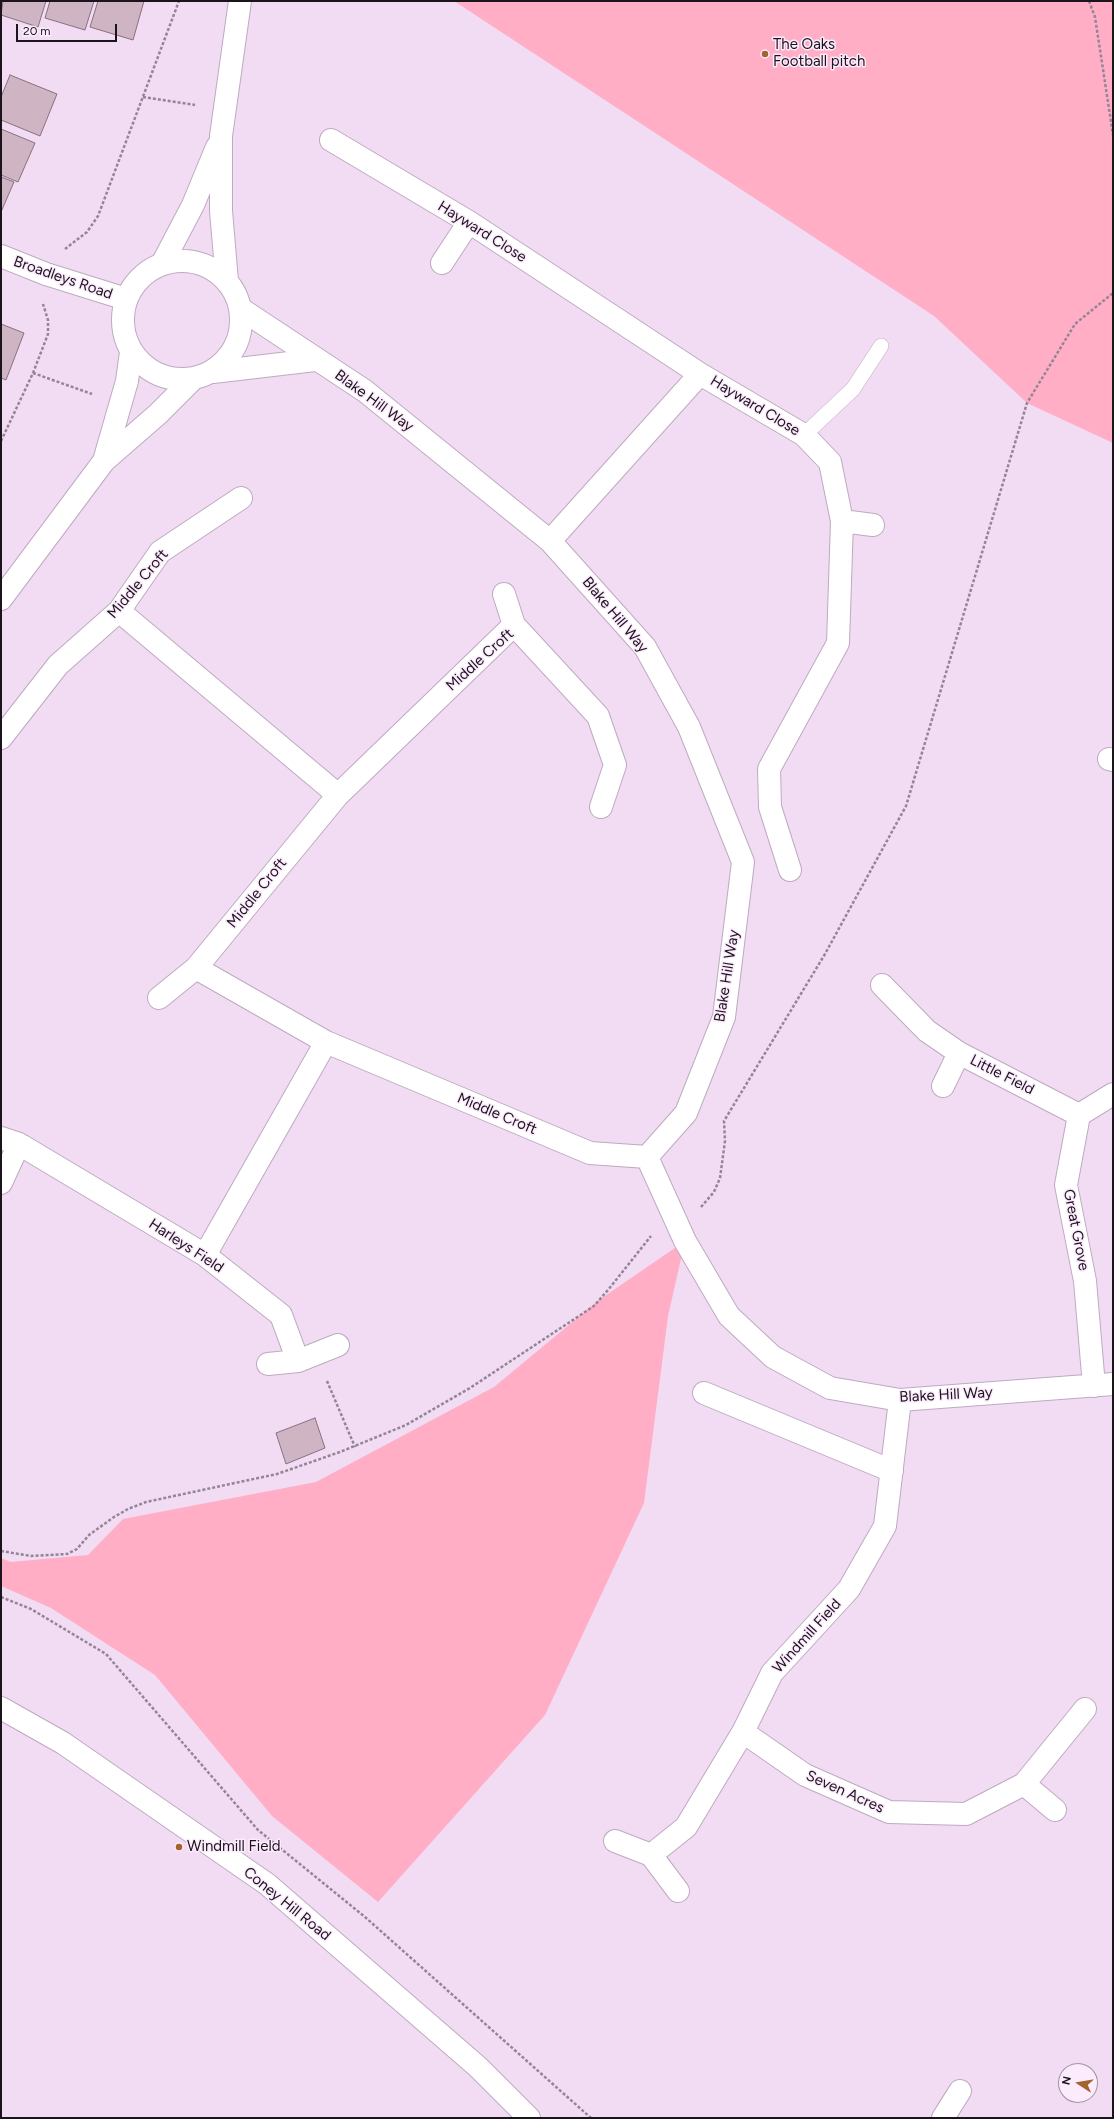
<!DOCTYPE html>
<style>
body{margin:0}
#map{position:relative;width:1114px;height:2119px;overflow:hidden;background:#f1dcf3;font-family:Figtree,sans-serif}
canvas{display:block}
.frame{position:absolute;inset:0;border:2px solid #1b141c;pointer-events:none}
.north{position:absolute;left:1058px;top:2063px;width:40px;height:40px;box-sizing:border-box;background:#fcebfd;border:1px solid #a295a3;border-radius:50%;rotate:282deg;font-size:11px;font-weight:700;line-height:16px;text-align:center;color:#1b141c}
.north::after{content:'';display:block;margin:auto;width:14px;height:18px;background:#a4622f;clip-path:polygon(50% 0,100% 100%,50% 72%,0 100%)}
.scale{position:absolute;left:16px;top:24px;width:101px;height:18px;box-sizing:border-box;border:2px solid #1b141c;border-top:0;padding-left:5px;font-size:12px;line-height:14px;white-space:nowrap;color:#1b141c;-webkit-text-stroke:3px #fcebfd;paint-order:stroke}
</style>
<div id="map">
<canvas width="1114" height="2119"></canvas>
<div class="frame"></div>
<div class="north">N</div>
<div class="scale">20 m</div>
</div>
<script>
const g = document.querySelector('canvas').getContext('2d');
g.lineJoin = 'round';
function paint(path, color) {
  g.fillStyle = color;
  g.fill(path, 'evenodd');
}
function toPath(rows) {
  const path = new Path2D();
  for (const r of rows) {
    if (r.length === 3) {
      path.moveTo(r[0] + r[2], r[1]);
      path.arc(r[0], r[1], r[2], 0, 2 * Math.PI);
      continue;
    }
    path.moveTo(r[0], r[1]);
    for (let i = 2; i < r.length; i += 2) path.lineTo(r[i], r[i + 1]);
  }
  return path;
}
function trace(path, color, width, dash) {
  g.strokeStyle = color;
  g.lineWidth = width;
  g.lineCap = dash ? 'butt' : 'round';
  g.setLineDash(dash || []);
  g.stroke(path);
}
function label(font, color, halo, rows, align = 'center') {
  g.font = font + ' Figtree,sans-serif';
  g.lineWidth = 3;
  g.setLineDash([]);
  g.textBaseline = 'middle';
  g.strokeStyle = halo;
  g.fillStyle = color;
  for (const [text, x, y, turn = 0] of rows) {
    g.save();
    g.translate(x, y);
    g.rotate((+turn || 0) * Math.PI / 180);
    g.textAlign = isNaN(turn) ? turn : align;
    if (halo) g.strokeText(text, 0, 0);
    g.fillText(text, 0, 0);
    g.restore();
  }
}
const green = toPath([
 [454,1,1113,1,1113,443,1027,403,934,316],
 [685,1241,668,1316,644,1503,545,1715,378,1902,272,1816,155,1675,51,1608,1,1586,1,1558,11,1562,88,1555,123,1519,316,1482,494,1387,599,1300]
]);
const building = toPath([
 [3,1,46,1,38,27,1,15,3,1],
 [50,1,94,1,85,30,45,18,50,1],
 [98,1,144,1,133,40,90,27,98,1],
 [10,75,57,94,40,136,1,120,1,97,10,75],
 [1,129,35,143,18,182,1,175,1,129],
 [1,177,14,182,1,212,1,177],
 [1,324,24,333,6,380,1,378,1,324],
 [315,1418,325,1448,286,1464,276,1433,315,1418]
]);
const path = toPath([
 [1089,1,1095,17,1113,135],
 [143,97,195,105],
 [65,249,87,232,98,216,179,1],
 [33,373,92,394],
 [1,441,33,373,48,334,48,320,43,304],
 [701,1207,714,1192,720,1178,725,1141,724,1121,825,954,906,806,1027,403,1075,324,1113,293],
 [327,1381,355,1447],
 [1,1551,31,1556,67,1554,77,1549,89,1535,114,1517,128,1509,146,1502,277,1474,340,1452,406,1425,470,1388,594,1306,608,1290,651,1236],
 [1,1597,31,1609,106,1654,258,1830,365,1917,591,2118]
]);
const service = toPath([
 [804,435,853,389,881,346]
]);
const minor = toPath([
 [331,140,469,222,700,374,804,435,830,462,842,521,838,643,769,769,770,807,790,870],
 [1,256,46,274,126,299],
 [442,263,469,222],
 [241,309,365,391,550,541,645,647,689,727,743,862,724,1017,686,1113,647,1157,685,1241,729,1316,773,1357,830,1388,900,1400,1113,1384],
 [213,372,315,360],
 [842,521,873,525],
 [550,541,700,374],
 [504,594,514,625],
 [119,611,338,795],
 [1,738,58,665,119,611,160,552,241,498],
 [1109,759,1113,760],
 [601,807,615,765,598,716,514,625,338,795,196,968,326,1042,590,1153,647,1157],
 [882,985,927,1031,959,1053,1079,1115],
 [159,998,196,968],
 [943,1086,959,1053],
 [1,1138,19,1144,205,1255,281,1315,298,1361,268,1364],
 [1,1183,19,1144],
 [205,1255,326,1042],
 [298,1361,338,1345],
 [1094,1386,1085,1281,1066,1185,1079,1115,1113,1094],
 [704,1393,892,1471],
 [1,1708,63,1743,267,1884,478,2067,529,2118],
 [743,1732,805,1775,889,1812,966,1814,1024,1784,1085,1709],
 [1024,1784,1055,1810],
 [615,1841,651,1855,686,1827,743,1732,772,1673,849,1589,885,1526,900,1400],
 [651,1855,678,1891],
 [943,2118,960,2091]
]);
const tertiary = toPath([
 [182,320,59],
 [162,264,193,205,217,147],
 [227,281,221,211,221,136,240,1],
 [104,461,127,381,131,352],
 [1,599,104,461,158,414,193,379]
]);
const markers = [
 [765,54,4,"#a4622f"],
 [179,1847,4,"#a4622f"]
];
const poiNames = [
 ["The Oaks",773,45],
 ["Football pitch",773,62],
 ["Windmill Field",187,1847]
];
const streetNames = [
 ["Hayward Close",482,232,32],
 ["Broadleys Road",63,278,19],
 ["Blake Hill Way",374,401,36],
 ["Hayward Close",755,406,31],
 ["Middle Croft",138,584,-50],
 ["Blake Hill Way",615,615,50],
 ["Middle Croft",480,660,-42],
 ["Middle Croft",257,893,-51],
 ["Blake Hill Way",727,976,-81],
 ["Little Field",1002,1075,27],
 ["Middle Croft",497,1114,23],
 ["Great Grove",1076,1230,79],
 ["Harleys Field",186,1246,33],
 ["Blake Hill Way",946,1395,-3],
 ["Windmill Field",807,1636,-48],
 ["Seven Acres",845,1792,24],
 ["Coney Hill Road",287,1904,39]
];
paint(green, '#ffaec6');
paint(building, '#cfb4c4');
trace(building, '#89707f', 1);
trace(service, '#beaac0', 16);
trace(minor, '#beaac0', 24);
trace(tertiary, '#beaac0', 24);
trace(path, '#948596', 2.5, [3, 2]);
trace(service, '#fff', 15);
trace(minor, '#fff', 22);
trace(tertiary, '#fff', 22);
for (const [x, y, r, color] of markers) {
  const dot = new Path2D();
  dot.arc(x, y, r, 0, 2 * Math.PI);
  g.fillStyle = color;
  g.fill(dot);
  trace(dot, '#fcebfd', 1.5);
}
label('15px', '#1b141c', '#fcebfd', poiNames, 'left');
label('15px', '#1b141c', '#fcebfd', streetNames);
</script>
